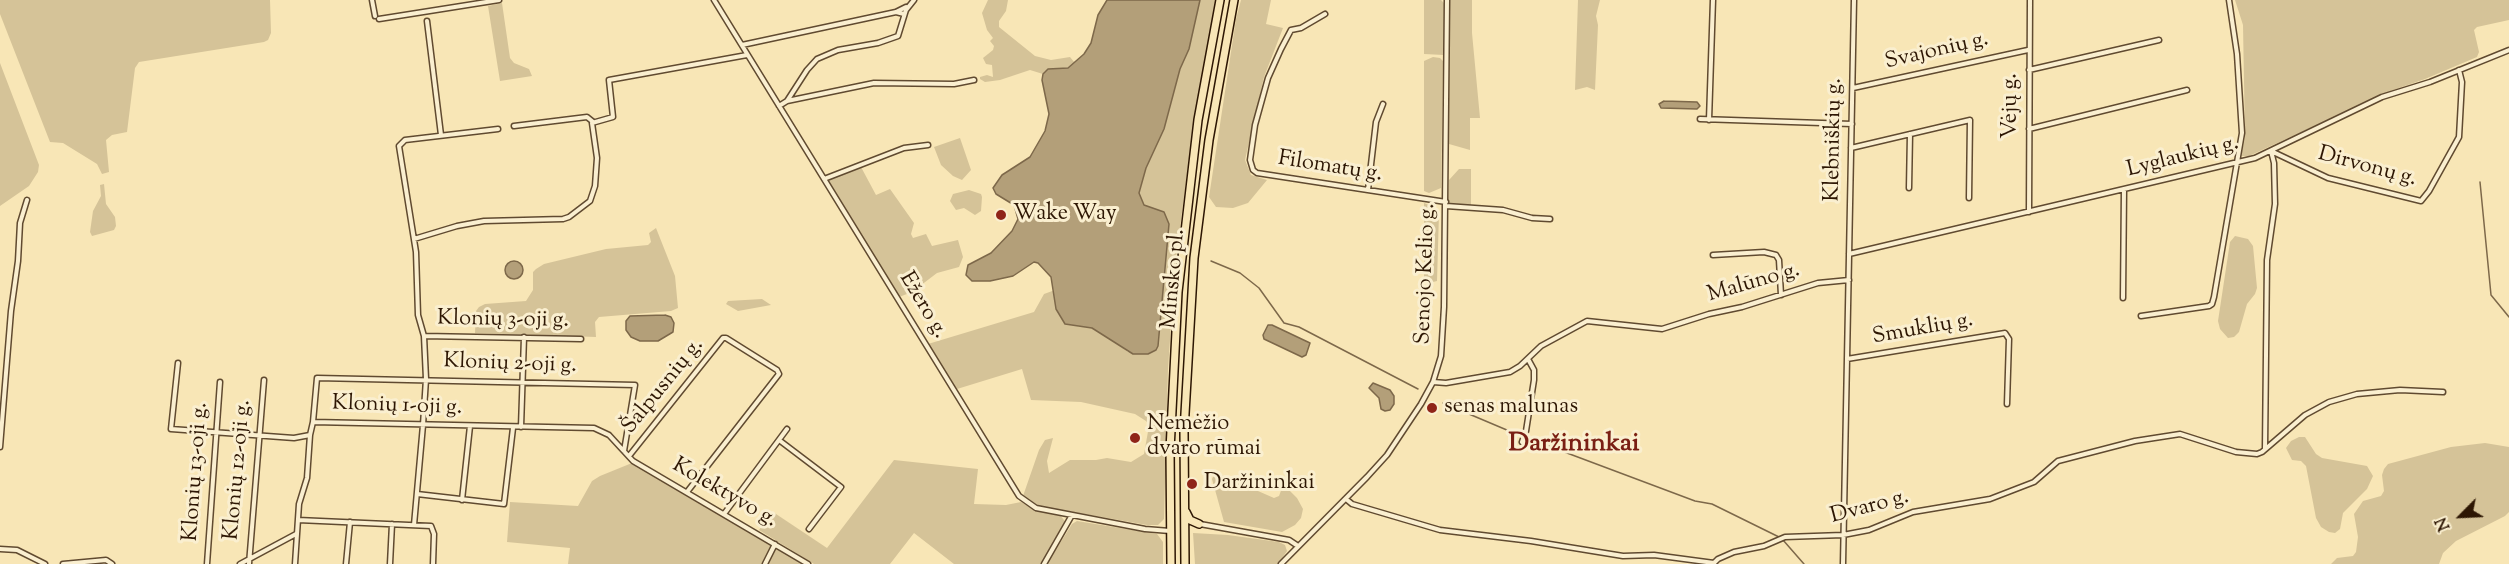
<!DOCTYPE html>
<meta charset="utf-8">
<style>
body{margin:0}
#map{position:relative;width:2509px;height:564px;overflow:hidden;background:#f8e6b6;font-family:"Sorts Mill Goudy",serif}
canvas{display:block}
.north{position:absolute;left:2431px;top:486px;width:60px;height:60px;-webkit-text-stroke:4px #faefd0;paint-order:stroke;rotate:246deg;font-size:16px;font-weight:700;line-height:24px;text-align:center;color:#2d1603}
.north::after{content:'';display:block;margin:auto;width:21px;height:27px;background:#2d1603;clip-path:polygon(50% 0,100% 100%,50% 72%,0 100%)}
</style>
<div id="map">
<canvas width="2509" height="564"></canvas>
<div class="north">N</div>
</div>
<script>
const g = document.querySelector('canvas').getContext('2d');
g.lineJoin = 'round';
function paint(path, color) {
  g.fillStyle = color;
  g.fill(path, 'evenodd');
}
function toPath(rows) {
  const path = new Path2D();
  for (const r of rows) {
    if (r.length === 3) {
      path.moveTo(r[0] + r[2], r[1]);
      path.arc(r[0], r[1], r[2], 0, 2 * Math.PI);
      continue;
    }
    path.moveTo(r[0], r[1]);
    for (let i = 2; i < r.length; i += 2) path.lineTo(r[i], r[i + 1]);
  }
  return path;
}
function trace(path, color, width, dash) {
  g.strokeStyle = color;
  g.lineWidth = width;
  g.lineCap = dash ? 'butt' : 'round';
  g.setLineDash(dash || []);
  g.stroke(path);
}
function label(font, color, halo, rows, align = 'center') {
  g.font = font + ' "Sorts Mill Goudy",serif';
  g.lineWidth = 6;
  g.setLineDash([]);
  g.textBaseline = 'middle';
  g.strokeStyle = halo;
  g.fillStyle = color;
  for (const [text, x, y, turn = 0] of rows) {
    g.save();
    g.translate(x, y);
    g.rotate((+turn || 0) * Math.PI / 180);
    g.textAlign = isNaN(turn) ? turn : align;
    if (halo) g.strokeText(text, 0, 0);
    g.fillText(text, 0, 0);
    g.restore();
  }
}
const green = toPath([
 [0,0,270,0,271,33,268,40,264,42,139,62,135,68,127,132,112,135,106,140,109,172,102,174,97,164,63,143,50,142,0,14],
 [988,0,1008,0,1006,11,999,21,999,27,1035,56,1051,60,1070,57,1075,63,1068,68,1045,71,1043,74,1030,70,1000,80,985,82,980,79,980,77,987,75,993,77,992,65,986,64,983,58,993,50,994,46,990,41,993,38,987,30,982,13],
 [1200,0,1216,0,1193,128,1175,266,1168,369,1164,519,1158,525,1147,525,1034,505,1023,496,1039,450,1045,440,1053,438,1047,461,1049,473,1070,460,1096,460,1107,458,1131,462,1144,454,1149,426,1146,421,1135,414,1081,402,1031,400,1022,369,957,389,928,344,1034,312,1044,294,1055,290,1056,309,1077,326,1092,328,1111,339,1128,352,1156,350,1169,224,1164,212,1144,205,1139,194,1146,168,1164,129,1180,69,1189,49],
 [1241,0,1271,0,1266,24,1283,28,1264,77,1245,160,1251,175,1267,180,1248,203,1233,208,1216,207,1209,197,1236,19],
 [1424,0,1441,0,1444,3,1444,55,1424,54],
 [1449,0,1472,0,1472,33,1480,118,1470,118,1470,150,1449,144],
 [1578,0,1600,0,1596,16,1598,25,1595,90,1587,87,1575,90],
 [2235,0,2509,0,2509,20,2477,27,2474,30,2479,52,2477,57,2425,79,2393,90,2249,156,2241,156,2245,138,2243,25],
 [502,3,510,58,514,63,529,69,532,76,500,81,488,6],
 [1433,57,1440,58,1443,61,1441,188,1429,193,1424,191,1424,61],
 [0,63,39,165,38,172,29,186,0,206],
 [960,138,971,170,962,180,953,176,941,165,934,147],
 [861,167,876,195,890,189,914,223,911,234,913,238,926,234,932,246,958,240,963,257,959,267,937,273,912,292,899,297,827,181],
 [1459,169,1471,169,1471,206,1450,204,1448,201,1449,180],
 [104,184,106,204,115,217,116,226,114,230,92,236,90,232,93,211,101,196,100,185],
 [969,190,981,194,982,197,981,211,975,215,964,208,956,210,950,201,953,194],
 [1424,203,1436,208,1439,213,1437,281,1429,283,1424,279],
 [656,228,675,276,678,308,671,311,599,317,595,322,596,337,475,333,476,311,479,307,485,304,526,301,533,290,533,272,536,269,544,264,606,249,648,245,651,242,649,233],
 [2235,236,2248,239,2253,246,2257,288,2255,294,2247,304,2239,332,2234,337,2228,338,2220,329,2218,321,2230,242],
 [762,299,771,305,738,311,726,304,728,301],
 [2299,437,2305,437,2316,454,2322,458,2367,466,2373,476,2367,489,2343,513,2340,529,2335,533,2329,532,2321,527,2316,518,2306,466,2301,461,2292,460,2286,448,2291,441],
 [2485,443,2509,447,2509,512,2505,516,2456,541,2443,553,2439,564,2331,564,2337,558,2353,556,2356,552,2358,537,2354,514,2363,501,2381,496,2384,491,2382,475,2384,469,2388,464,2451,447],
 [894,460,978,469,974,504,1006,505,1021,502,1037,511,1060,515,1067,524,1042,564,954,564,914,533,890,564,814,564,759,530,773,512,827,548],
 [632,463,771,543,805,564,568,564,570,548,507,542,510,502,578,506,592,481,600,476],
 [1219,474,1274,498,1279,496,1282,488,1285,486,1297,498,1303,509,1301,518,1295,525,1282,532,1224,522,1212,479,1214,475],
 [1077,521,1157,534,1163,542,1163,564,1047,564,1072,524],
 [1193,533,1228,535,1279,542,1285,545,1287,551,1278,564,1195,564]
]);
const water = toPath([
 [1107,0,1200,0,1189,49,1180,69,1164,129,1146,168,1139,193,1144,205,1164,212,1169,224,1158,346,1156,350,1148,354,1133,354,1092,328,1065,324,1056,309,1051,277,1038,263,1034,262,1013,276,990,281,972,281,966,275,968,265,991,253,1012,231,1018,219,1014,205,996,194,993,188,1002,175,1030,157,1045,131,1049,114,1042,80,1043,74,1048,69,1068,68,1084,54,1091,43,1098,15,1107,0],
 [1664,101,1697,102,1700,106,1697,109,1661,108,1659,104,1664,101],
 [514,270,9],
 [665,315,671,317,674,323,673,332,658,341,640,341,631,337,626,330,626,321,630,316,665,315],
 [1268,325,1272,325,1310,343,1306,355,1302,357,1264,339,1263,335,1268,325],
 [1373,383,1390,390,1394,396,1394,404,1390,410,1385,411,1381,409,1379,398,1369,388,1373,383]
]);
const stream = toPath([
 [2480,182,2491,295,2509,317],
 [1211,261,1240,273,1259,288,1284,323,1299,327,1418,389],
 [1443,403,1521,436],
 [1527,438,1695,501,1712,504,1779,537],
 [1783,540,1804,564]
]);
const minor = toPath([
 [372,0,375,16],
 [714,0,1019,496,1036,508,1145,529,1170,531],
 [904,14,896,12,906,7],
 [1325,14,1301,28,1291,30,1281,49,1268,78,1255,125,1250,160,1253,170,1257,173,1446,202],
 [379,19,499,0],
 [427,21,441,135],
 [742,45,896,12],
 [2029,70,2159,40],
 [1853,88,2028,50],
 [787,101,807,70,817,59,838,50,878,43,898,36,906,10,914,0],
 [779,106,787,101,874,83,954,84,974,80],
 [1700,119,1852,124],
 [1709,120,1713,0],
 [514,126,587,117,592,121],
 [2029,129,2187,90],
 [1851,148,1970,120,1969,198],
 [2271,151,2328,178,2421,201,2429,191,2459,137,2462,82,2459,70],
 [824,179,904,148,928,145],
 [1909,188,1910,134],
 [1368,190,1376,122,1383,104],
 [1446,206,1503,210,1532,218,1550,219],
 [2029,212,2030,0],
 [414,239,457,226,484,221,563,219,569,217,590,201,595,186,597,158,592,123,613,117,609,80,747,55],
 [1849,254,2255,158,2382,97,2430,82,2509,50],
 [1713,255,1764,252,1776,255,1779,260,1781,295],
 [2123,298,2124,189],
 [2141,316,2209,306,2212,304,2214,297,2242,133,2237,54,2229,0],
 [424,336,581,339],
 [1847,359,2005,333,2009,339,2007,404],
 [178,363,171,429,294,438,310,435,313,422,594,428,609,435,633,461,808,564],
 [1433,382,1446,383,1510,372,1520,366,1541,346,1587,321,1662,329,1709,314,1742,307,1818,283,1849,280],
 [313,422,317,378,635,385,624,451],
 [521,427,524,337],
 [779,440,841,487,809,529],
 [1522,442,1526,431,1534,380,1534,370,1528,359],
 [0,447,11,311,18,261,20,223,27,200],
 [2265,449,2267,260,2275,204,2274,163,2271,151],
 [629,456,723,338,726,338,777,370,779,374,687,492],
 [417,494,504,504,513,428],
 [1346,499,1352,504,1440,530,1531,541,1623,556,1654,555,1714,563],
 [462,500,470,426],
 [724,514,787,429],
 [298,520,431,526,434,534,433,564],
 [1200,524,1289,540,1298,546],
 [414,525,423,425,426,379,424,336,418,315,416,252,399,146,405,140,498,129],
 [0,549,17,550,45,564],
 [1714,563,1718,559,1734,552,1764,546,1785,537,1843,535,1869,530,1913,512,1990,499,2034,482,2058,461,2135,441,2180,434,2236,452,2257,454,2262,452,2305,415,2329,402,2357,394,2400,390,2443,392],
 [63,564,106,560,112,564],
 [207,564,220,382],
 [240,564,296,534],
 [249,564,264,380],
 [295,564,299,504,307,478,310,435],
 [346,564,350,522],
 [390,564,392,524],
 [765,564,775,544],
 [1044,564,1072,515],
 [1281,564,1367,477,1387,455,1421,404,1433,382,1441,356,1444,307,1447,0],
 [1843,564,1854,0]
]);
const trunk = toPath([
 [1186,512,1190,520,1199,524],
 [1171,564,1170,450,1178,292,1198,120,1220,0],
 [1185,564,1184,431,1194,258,1209,140,1234,0]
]);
const markers = [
 [1001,215,6,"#8f2418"],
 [1432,408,6,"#8f2418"],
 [1135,438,6,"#8f2418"],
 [1192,484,6,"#8f2418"]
];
const streetNames = [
 ["Svajonių g.",1937,52,-13],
 ["Vėjų g.",2012,106,-90],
 ["Klebniškių g.",1835,140,-89],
 ["Lyglaukių g.",2183,158,-14],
 ["Filomatų g.",1330,168,9],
 ["Dirvonų g.",2367,168,15],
 ["Senojo Kelio g.",1427,274,-88],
 ["Minsko pl.",1175,279,-85],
 ["Malūno g.",1754,284,-16],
 ["Ežero g.",922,306,59],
 ["Klonių 3-oji g.",503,321,1],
 ["Smuklių g.",1923,330,-10],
 ["Klonių 2-oji g.",510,365,2],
 ["Šalpusnių g.",664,387,-51],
 ["Klonių 1-oji g.",397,407,2],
 ["Klonių 12-oji g.",239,470,-85],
 ["Klonių 13-oji g.",197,472,-86],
 ["Kolektyvo g.",724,494,30],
 ["Dvaro g.",1870,508,-15]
];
const poiNames = [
 ["Wake Way",1013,215],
 ["senas malunas",1444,408],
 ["Nemėžio",1147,425],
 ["dvaro rūmai",1147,450],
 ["Daržininkai",1204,484]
];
const quarterNames = [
 ["Daržininkai",1574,446]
];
paint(green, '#d5c398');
paint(water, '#b39f79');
trace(water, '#7d684a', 1.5);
trace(stream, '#7d684a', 1.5);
trace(minor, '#604a30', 7);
trace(trunk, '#2d1603', 10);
trace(minor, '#faefd0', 4);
trace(trunk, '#f8e6b6', 7);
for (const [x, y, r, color] of markers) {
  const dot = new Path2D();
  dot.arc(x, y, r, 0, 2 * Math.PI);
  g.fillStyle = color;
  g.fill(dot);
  trace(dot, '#faefd0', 2);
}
label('22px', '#2d1603', '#faefd0', streetNames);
label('22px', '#2d1603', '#faefd0', poiNames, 'left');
label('bold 26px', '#7a1f14', '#faefd0', quarterNames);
</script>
